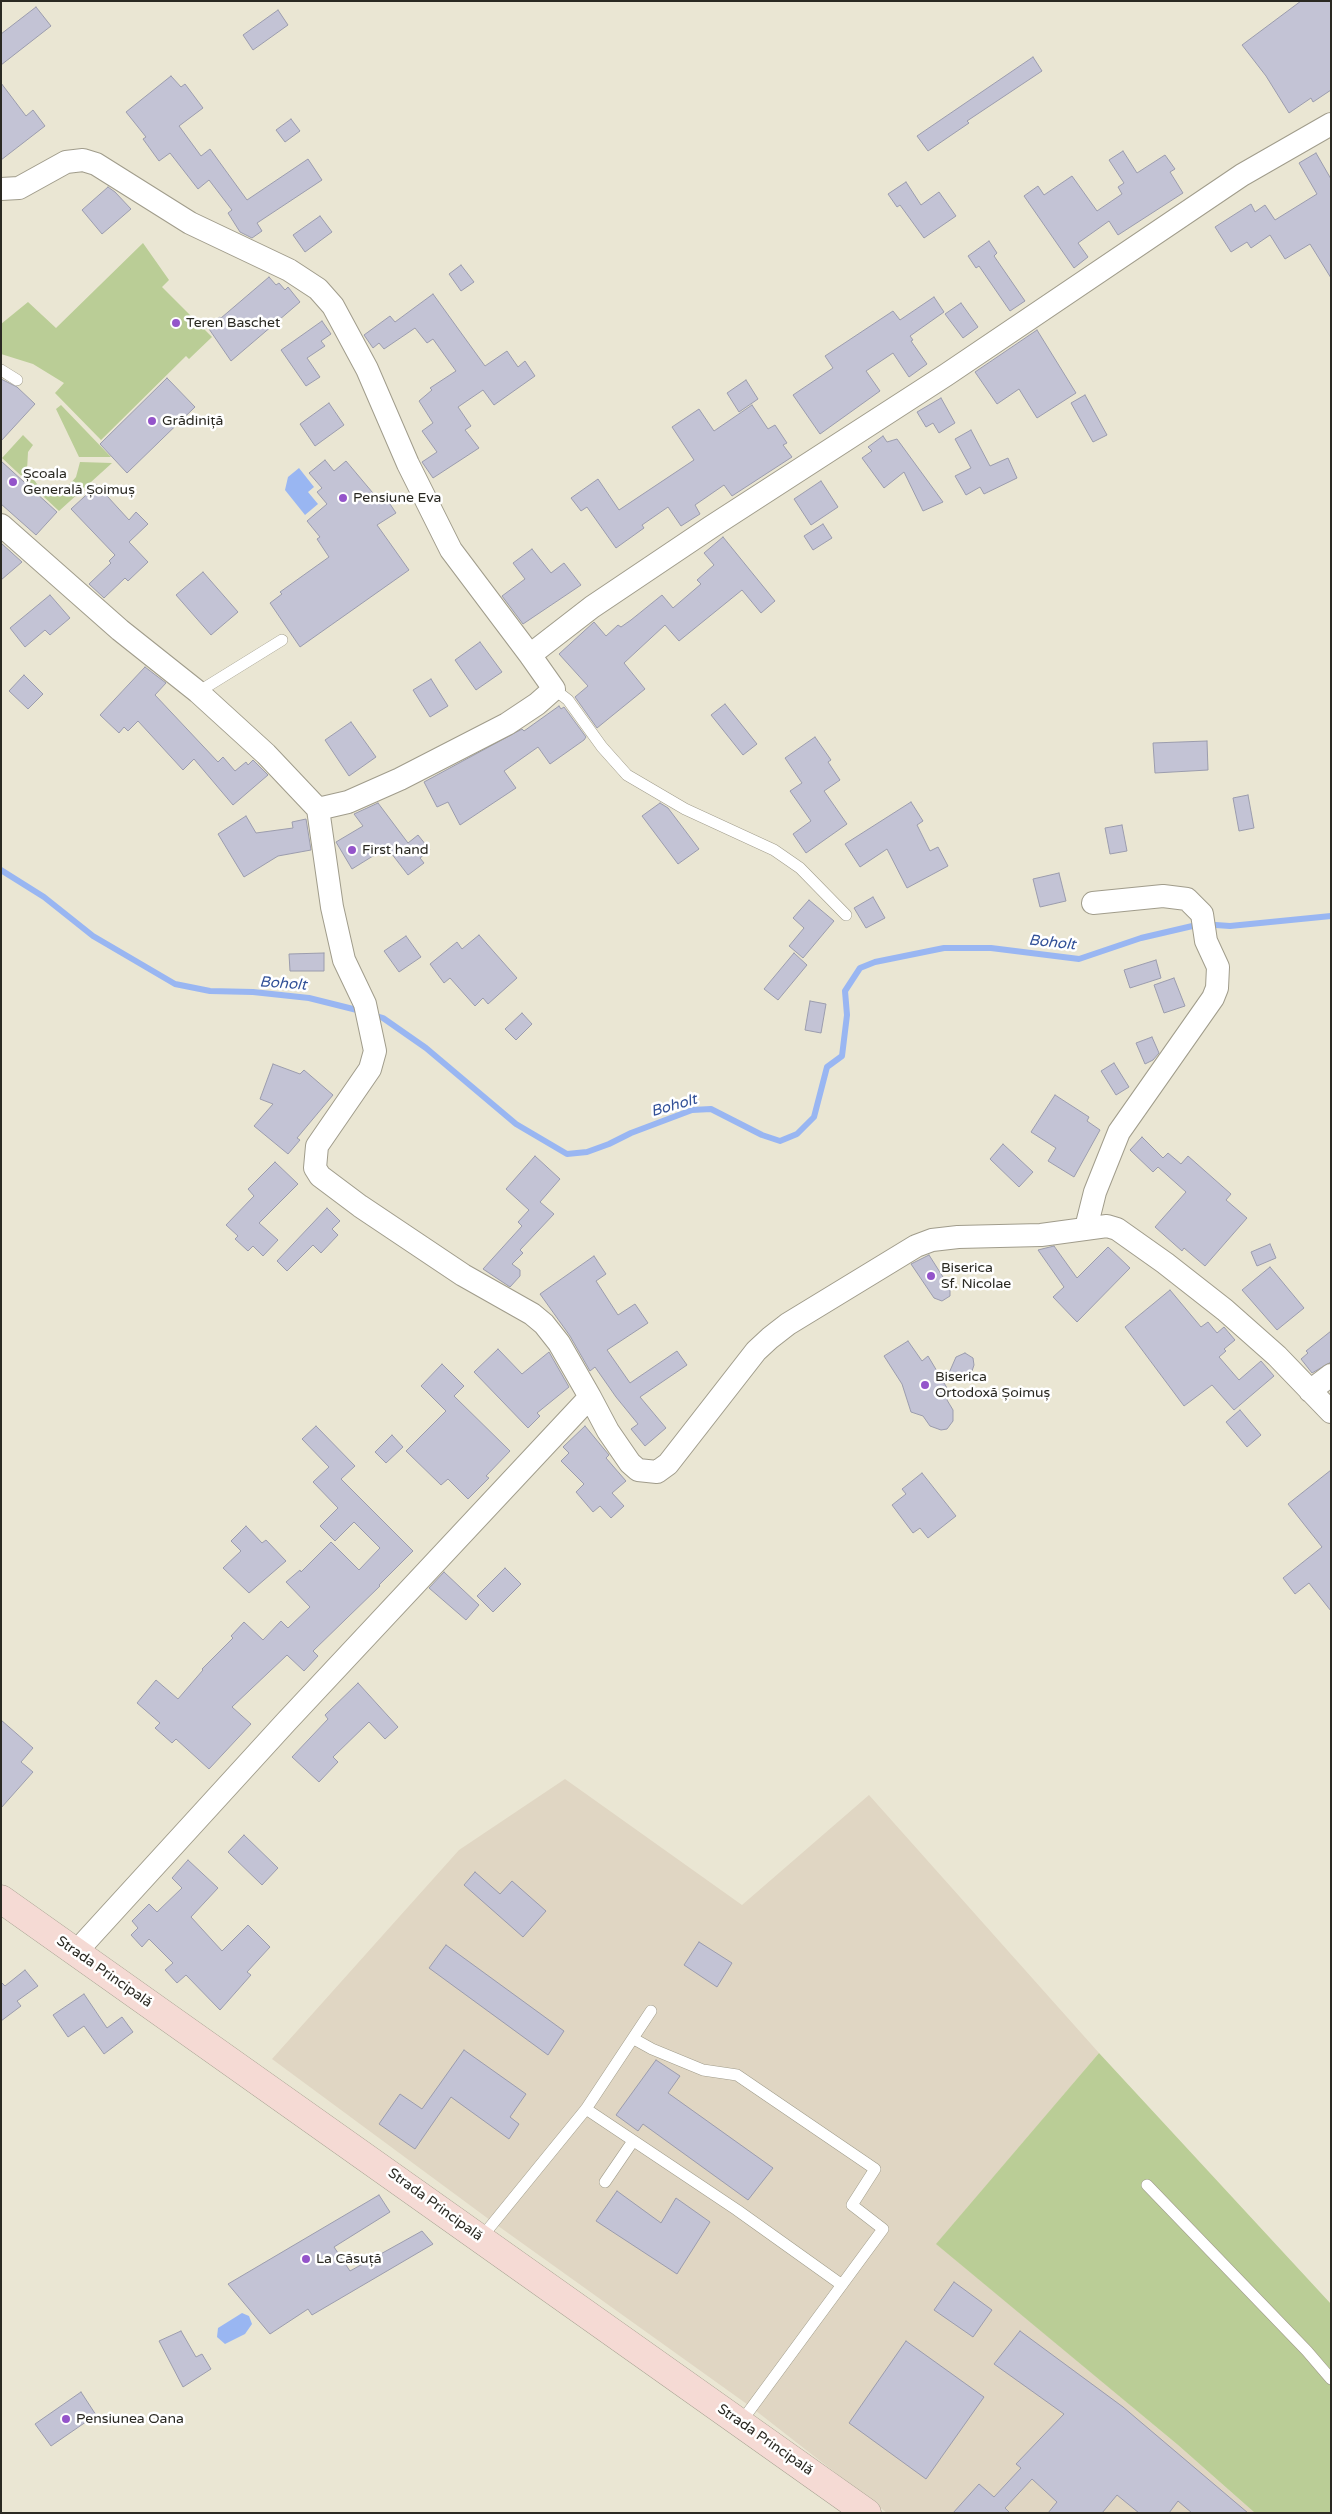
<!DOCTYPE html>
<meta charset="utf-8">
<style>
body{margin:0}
#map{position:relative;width:1332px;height:2514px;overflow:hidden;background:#eae6d3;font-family:"Varela Round",sans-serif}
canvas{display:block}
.frame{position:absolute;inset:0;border:2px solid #2a2922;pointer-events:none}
</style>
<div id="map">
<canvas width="1332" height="2514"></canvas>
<div class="frame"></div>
</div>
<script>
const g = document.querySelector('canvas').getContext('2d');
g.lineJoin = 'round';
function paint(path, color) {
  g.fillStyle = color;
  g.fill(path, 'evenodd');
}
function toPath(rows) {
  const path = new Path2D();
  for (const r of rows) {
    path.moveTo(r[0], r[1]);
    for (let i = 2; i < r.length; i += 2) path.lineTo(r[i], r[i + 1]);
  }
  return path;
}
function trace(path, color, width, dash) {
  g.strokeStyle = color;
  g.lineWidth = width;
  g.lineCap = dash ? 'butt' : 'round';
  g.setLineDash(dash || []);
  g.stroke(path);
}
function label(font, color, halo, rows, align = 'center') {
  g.font = font + ' "Varela Round",sans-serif';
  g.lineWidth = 5;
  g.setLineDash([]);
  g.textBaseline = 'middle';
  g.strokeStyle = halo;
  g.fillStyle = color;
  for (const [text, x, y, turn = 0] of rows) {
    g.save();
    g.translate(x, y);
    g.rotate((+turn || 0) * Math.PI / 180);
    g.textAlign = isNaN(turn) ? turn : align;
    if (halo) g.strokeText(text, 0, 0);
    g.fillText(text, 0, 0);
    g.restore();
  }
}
const industrial = toPath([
 [565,1779,742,1905,869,1795,1099,2053,937,2244,1178,2445,1255,2513,887,2513,751,2407,494,2223,272,2059,459,1850]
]);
const green = toPath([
 [143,243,169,280,162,287,212,337,189,359,186,356,101,440,55,393,64,383,33,364,1,354,1,324,28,302,56,328],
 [61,405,111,457,79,457,56,409],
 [23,435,33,445,28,452,27,470,37,484,45,488,62,488,70,484,76,477,80,462,112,463,59,511,2,458],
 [1099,2053,1331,2304,1331,2513,1255,2513,1178,2445,936,2244]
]);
const water = toPath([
 [299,468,314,487,308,492,318,504,305,515,285,490,288,477],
 [242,2313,249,2316,252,2324,245,2334,225,2344,217,2337,218,2328]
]);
const stream = toPath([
 [1,870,44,897,93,936,175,984,210,991,253,992,309,998,361,1011],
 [373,1015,383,1018,426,1048,516,1124,567,1154,587,1152,609,1144,631,1133,692,1110,711,1109,762,1135,780,1141,797,1134,814,1117,827,1067,842,1056,847,1015,845,991,860,968,875,962,944,948,991,948,1079,959,1141,938,1201,924,1230,926,1331,916]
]);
const building = toPath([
 [1301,1,1331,1,1331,90,1313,102,1311,98,1289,113,1266,76,1242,45,1301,1],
 [36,7,51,26,1,65,1,34,36,7],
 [278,10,288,25,253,50,243,35,278,10],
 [1033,57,1042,71,967,121,969,123,928,151,917,136,1033,57],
 [171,76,181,87,185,84,203,108,179,126,201,156,210,149,247,200,308,159,322,180,257,223,262,231,252,238,240,232,228,213,232,210,209,180,198,189,170,153,159,161,143,139,146,137,126,112,171,76],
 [1,83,26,116,33,110,45,126,1,160,1,83],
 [291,119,300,131,285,142,276,130,291,119],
 [1123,151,1137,173,1165,155,1175,169,1170,172,1183,193,1118,235,1109,221,1078,243,1088,257,1074,268,1024,196,1038,186,1044,195,1072,176,1097,211,1122,194,1118,187,1124,183,1109,160,1123,151],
 [1316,153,1331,179,1331,278,1310,244,1285,259,1270,235,1251,248,1247,242,1231,252,1215,227,1251,204,1255,212,1265,205,1275,220,1317,194,1299,163,1316,153],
 [906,182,921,205,939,192,956,216,924,238,900,205,897,207,888,194,906,182],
 [108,187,115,192,131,209,102,234,82,210,108,187],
 [320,216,332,232,305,252,293,235,320,216],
 [989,241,997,253,994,256,1025,301,1010,311,979,266,976,268,968,256,989,241],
 [461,265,474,282,461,291,449,274,461,265],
 [269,277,276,285,279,283,285,290,288,287,300,302,231,361,207,326,220,317,221,318,269,277],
 [433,294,485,366,507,351,518,367,525,361,535,376,494,405,483,390,458,407,471,426,465,430,479,448,433,478,422,462,437,452,422,431,433,423,419,401,432,390,430,388,456,371,433,339,427,343,415,328,384,349,379,343,373,348,364,335,390,316,395,322,433,294],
 [934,297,944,312,910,336,913,340,911,341,927,364,909,377,893,353,866,371,880,391,820,434,793,395,833,368,825,356,893,311,900,320,934,297],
 [961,303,978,327,963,338,945,314,961,303],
 [322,321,331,334,321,341,325,346,307,358,320,377,306,386,281,350,322,321],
 [1037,330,1076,393,1037,418,1019,389,997,404,975,372,1037,330],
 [167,378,195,407,127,473,100,444,167,378],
 [1,379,17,387,35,404,1,441,1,379],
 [746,380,758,399,739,412,727,393,746,380],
 [1085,395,1107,435,1093,442,1071,403,1085,395],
 [941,398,955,423,939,433,933,423,926,427,917,412,941,398],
 [329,403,344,425,315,446,300,424,329,403],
 [752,405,768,429,775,425,787,443,783,445,792,457,732,496,724,485,695,505,700,514,681,526,668,507,642,525,644,528,616,548,587,507,581,511,571,498,598,479,619,510,694,460,672,427,699,409,714,431,752,405],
 [971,430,990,466,1008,458,1017,478,984,494,980,487,966,495,955,476,971,468,955,439,971,430],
 [883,436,887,442,897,439,943,502,923,511,904,472,884,488,862,458,872,451,868,447,883,436],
 [325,460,334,471,346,461,378,499,384,495,396,513,377,525,409,570,300,647,270,603,282,594,280,592,329,557,317,539,320,537,307,521,327,504,317,492,322,488,309,473,325,460],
 [1,461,57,512,36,535,1,504,1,461],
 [821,481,838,507,811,525,794,499,821,481],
 [97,485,129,520,136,512,148,524,129,542,148,562,128,581,125,578,104,598,89,584,111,563,109,561,115,555,71,509,97,485],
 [823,524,832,538,813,550,804,536,823,524],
 [723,537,775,601,761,613,742,590,679,641,665,625,624,663,645,689,597,728,575,697,588,686,559,654,594,622,606,636,618,625,621,627,631,620,662,595,673,608,701,584,697,580,714,565,704,553,723,537],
 [1,543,22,562,1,580,1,543],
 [532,549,551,573,564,563,581,585,523,624,502,596,525,579,513,563,532,549],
 [203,572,238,612,211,635,176,595,203,572],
 [50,595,70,618,50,635,45,630,25,647,10,628,50,595],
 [480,642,502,672,476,690,455,660,480,642],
 [145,667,166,683,155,695,218,762,223,757,235,771,246,762,248,765,253,760,268,775,233,805,194,759,183,770,138,721,128,731,124,727,119,733,100,715,145,667],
 [24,675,43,694,28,709,9,691,24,675],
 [431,679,448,706,430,717,413,690,431,679],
 [725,704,757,744,743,755,711,715,725,704],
 [559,706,561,709,564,707,586,737,584,740,550,764,538,747,504,771,516,788,460,825,448,802,437,807,424,782,522,729,524,731,559,706],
 [351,722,376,757,349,776,325,740,351,722],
 [815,737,831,760,828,762,840,780,824,791,847,824,806,853,793,834,811,821,790,791,802,783,785,758,815,737],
 [1207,741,1208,770,1155,773,1153,743,1207,741],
 [1248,795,1254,828,1239,831,1233,798,1248,795],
 [911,802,923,821,917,825,930,851,938,847,948,866,907,888,887,849,860,867,845,844,911,802],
 [378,803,408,843,418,835,430,850,420,858,424,863,408,875,388,849,383,853,381,851,352,869,336,842,363,826,354,814,378,803],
 [660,803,668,808,699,849,678,864,642,816,660,803],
 [246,816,256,833,293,828,292,822,306,819,311,850,278,856,244,877,218,834,246,816],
 [1122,825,1127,851,1110,854,1105,828,1122,825],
 [1059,873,1066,901,1040,907,1033,879,1059,873],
 [873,897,885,918,866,928,854,908,873,897],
 [809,900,834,921,803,958,789,946,804,928,793,918,809,900],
 [479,935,517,978,488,1004,483,998,475,1006,450,978,444,983,430,964,457,942,462,949,479,935],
 [406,936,421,957,399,972,384,951,406,936],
 [324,953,324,971,290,971,289,954,324,953],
 [794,953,807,965,778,1000,764,989,794,953],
 [1156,960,1161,978,1130,988,1124,970,1156,960],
 [1174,978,1185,1006,1164,1013,1154,985,1174,978],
 [810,1001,826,1004,821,1033,805,1030,810,1001],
 [522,1013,532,1024,516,1040,505,1029,522,1013],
 [1152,1037,1159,1053,1153,1060,1145,1064,1136,1043,1152,1037],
 [1114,1063,1129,1087,1116,1095,1101,1071,1114,1063],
 [273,1064,300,1074,304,1070,333,1095,297,1138,300,1140,288,1154,254,1126,273,1104,260,1099,273,1064],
 [1055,1095,1089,1117,1087,1121,1100,1130,1074,1177,1048,1161,1056,1148,1031,1132,1055,1095],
 [1142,1137,1163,1158,1168,1153,1181,1164,1188,1156,1231,1194,1226,1200,1247,1218,1205,1266,1184,1248,1182,1251,1155,1227,1186,1192,1158,1167,1153,1172,1130,1150,1142,1137],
 [1003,1144,1033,1172,1019,1187,990,1159,1003,1144],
 [535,1156,560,1179,540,1202,554,1214,520,1250,523,1253,512,1264,520,1270,520,1276,510,1287,483,1269,522,1226,518,1222,529,1210,506,1189,535,1156],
 [275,1162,298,1184,259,1223,278,1240,263,1256,253,1246,248,1251,235,1239,238,1236,226,1225,254,1196,248,1189,275,1162],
 [327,1208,340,1221,332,1229,338,1235,321,1253,313,1245,287,1271,277,1261,327,1208],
 [1270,1244,1276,1258,1257,1266,1251,1252,1270,1244],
 [1054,1246,1077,1278,1108,1247,1130,1268,1077,1322,1053,1297,1064,1287,1038,1250,1054,1246],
 [929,1255,950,1288,950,1296,942,1301,934,1298,911,1264,929,1255],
 [594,1256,606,1274,596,1281,618,1315,635,1304,648,1323,607,1350,630,1383,677,1351,687,1365,640,1397,666,1428,645,1446,631,1429,638,1424,616,1397,595,1367,590,1371,570,1336,540,1294,594,1256],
 [1270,1267,1304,1308,1277,1330,1242,1290,1270,1267],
 [1170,1290,1201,1327,1208,1322,1217,1333,1224,1327,1235,1340,1224,1349,1226,1351,1219,1357,1239,1380,1261,1361,1274,1376,1234,1410,1212,1385,1184,1406,1125,1327,1170,1290],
 [1331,1331,1331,1362,1312,1373,1301,1359,1308,1353,1306,1351,1331,1331],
 [908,1341,922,1361,928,1356,950,1393,947,1400,953,1410,953,1421,947,1429,941,1430,930,1426,923,1416,911,1412,902,1384,884,1356,908,1341],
 [498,1349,522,1374,549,1352,569,1387,537,1413,540,1416,528,1428,474,1372,498,1349],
 [965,1353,973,1358,974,1365,972,1371,966,1374,949,1373,956,1357,965,1353],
 [442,1364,464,1386,454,1396,510,1451,486,1476,489,1478,468,1499,448,1479,441,1485,406,1451,446,1411,421,1386,442,1364],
 [1240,1410,1261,1435,1247,1447,1226,1422,1240,1410],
 [316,1426,355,1466,341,1479,413,1551,379,1585,380,1586,313,1651,318,1656,304,1671,287,1655,232,1707,251,1724,209,1769,176,1739,172,1743,155,1728,160,1723,137,1703,156,1680,178,1699,203,1670,202,1669,233,1638,231,1636,244,1622,263,1640,281,1621,288,1628,310,1607,286,1582,300,1570,301,1572,331,1542,359,1570,380,1548,354,1522,335,1541,320,1526,338,1508,313,1482,329,1467,302,1439,316,1426],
 [585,1426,609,1455,606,1458,626,1481,612,1493,624,1506,611,1518,600,1506,593,1512,576,1492,584,1484,561,1461,569,1453,563,1447,585,1426],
 [392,1435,403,1447,386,1463,375,1452,392,1435],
 [1331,1470,1331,1611,1309,1583,1295,1594,1283,1578,1322,1547,1288,1504,1331,1470],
 [922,1473,956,1516,928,1538,920,1528,913,1533,892,1505,906,1494,902,1489,922,1473],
 [246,1526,262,1543,266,1540,286,1561,249,1593,223,1568,241,1551,231,1541,246,1526],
 [505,1568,521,1584,493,1612,477,1596,505,1568],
 [444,1572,479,1605,466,1620,429,1588,444,1572],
 [358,1683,398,1727,385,1739,369,1722,333,1757,338,1762,319,1782,292,1757,328,1719,325,1715,358,1683],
 [1,1720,33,1748,21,1762,33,1772,1,1808,1,1720],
 [244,1835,278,1868,262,1885,228,1852,244,1835],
 [188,1860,218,1888,191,1917,222,1951,248,1925,270,1947,247,1972,251,1975,220,2010,186,1975,177,1983,165,1970,173,1963,149,1939,142,1947,131,1935,138,1928,132,1921,149,1904,157,1912,182,1888,172,1878,188,1860],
 [475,1872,500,1894,512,1881,546,1911,523,1937,464,1885,475,1872],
 [699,1942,732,1963,717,1987,684,1965,699,1942],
 [446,1945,564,2031,548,2055,429,1968,446,1945],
 [25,1970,38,1986,17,2001,21,2006,1,2021,1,1982,5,1986,25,1970],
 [84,1994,107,2028,122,2017,133,2032,104,2054,84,2026,68,2037,53,2015,84,1994],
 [464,2050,526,2094,510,2117,519,2124,509,2139,451,2097,415,2149,379,2124,400,2094,422,2109,464,2050],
 [656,2060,680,2076,668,2093,773,2168,748,2200,643,2124,638,2131,616,2115,656,2060],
 [617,2191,661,2223,676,2198,710,2222,677,2274,596,2221,617,2191],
 [379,2195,390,2212,334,2247,350,2271,422,2231,433,2244,312,2315,308,2309,270,2334,228,2284,379,2195],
 [954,2282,992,2310,973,2337,934,2310,954,2282],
 [181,2331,196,2357,202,2354,211,2369,183,2387,159,2341,181,2331],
 [1020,2331,1123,2407,1248,2513,1192,2513,1178,2501,1169,2513,1139,2513,1117,2495,1102,2513,1048,2513,1057,2502,1032,2479,1005,2508,1010,2513,953,2513,979,2484,994,2497,1021,2468,1016,2464,1064,2414,994,2364,1020,2331],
 [906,2341,984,2397,926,2479,849,2423,906,2341],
 [81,2392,96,2415,51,2446,35,2424,81,2392]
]);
const lane = toPath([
 [1,370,17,380],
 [554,689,568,700,602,747,627,775,685,809,774,850,800,868,846,915],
 [198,692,282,640],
 [634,2039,652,2049,703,2070,737,2075,875,2169,852,2205,883,2229,741,2422],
 [586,2109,737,2210,842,2285],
 [605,2182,633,2141],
 [1147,2185,1307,2351,1331,2379],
 [481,2238,586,2109,651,2011]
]);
const street = toPath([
 [1,189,19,188,66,162,83,160,96,164,190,223,289,270,318,289,333,306,367,369,408,464,451,550,530,655],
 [1,525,120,630,198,692,266,754,318,809,332,907,344,960,365,1004,375,1051,370,1069,317,1146,315,1168,320,1176,360,1206,463,1275,532,1314,544,1324,559,1343,590,1397],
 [318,809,348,802,400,779,507,724,537,704,554,689,530,655,592,607,711,527,946,375,1242,175,1331,124],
 [1086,1228,1095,1192,1119,1132,1213,998,1217,988,1218,967,1206,941,1202,914,1187,899,1163,896,1093,903],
 [1310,1391,1331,1375],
 [75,1953,286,1722,590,1397,608,1431,630,1463,638,1470,657,1472,668,1464,756,1351,770,1338,788,1324,916,1246,932,1240,958,1237,1041,1235,1107,1226,1117,1229,1165,1263,1225,1310,1277,1356,1331,1412]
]);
const secondary = toPath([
 [1,1899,867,2513]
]);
const markers = [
 [176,323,5,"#9454ca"],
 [152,421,5,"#9454ca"],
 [13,482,5,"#9454ca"],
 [343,498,5,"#9454ca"],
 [352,850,5,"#9454ca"],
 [931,1276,5,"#9454ca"],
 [925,1385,5,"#9454ca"],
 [306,2259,5,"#9454ca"],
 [66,2419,5,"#9454ca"]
];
const poiNames = [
 ["Teren Baschet",186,323],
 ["Grădiniță",162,421],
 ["Școala",23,474],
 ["Generală Șoimuș",23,490],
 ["Pensiune Eva",353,498],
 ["First hand",362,850],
 ["Biserica",941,1268],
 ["Sf. Nicolae",941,1284],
 ["Biserica",935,1377],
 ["Ortodoxă Șoimuș",935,1393],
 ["La Căsuță",316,2259],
 ["Pensiunea Oana",76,2419]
];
const streetNames = [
 ["Strada Principală",104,1972,35],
 ["Strada Principală",435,2205,36],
 ["Strada Principală",765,2440,35]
];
const waterNames = [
 ["Boholt",1052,943,6],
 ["Boholt",283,984,4],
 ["Boholt",674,1106,-16]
];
paint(industrial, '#e0d6c3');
paint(green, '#bacd96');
paint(water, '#99b6f2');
trace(stream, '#99b6f2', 6);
paint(building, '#c3c3d5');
trace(building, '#9b9cad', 1);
trace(lane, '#a09c8b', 12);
trace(street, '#a09c8b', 24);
trace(secondary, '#a09c8b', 29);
trace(lane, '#fff', 11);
trace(street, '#fff', 22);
trace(secondary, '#f5dad4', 28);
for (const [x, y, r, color] of markers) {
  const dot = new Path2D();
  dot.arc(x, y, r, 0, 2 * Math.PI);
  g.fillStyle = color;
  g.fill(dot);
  trace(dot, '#fff', 2);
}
label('14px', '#2a2922', '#fff', poiNames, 'left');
label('14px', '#2a2922', '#fff', streetNames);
label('italic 15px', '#325198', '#fff', waterNames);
</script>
